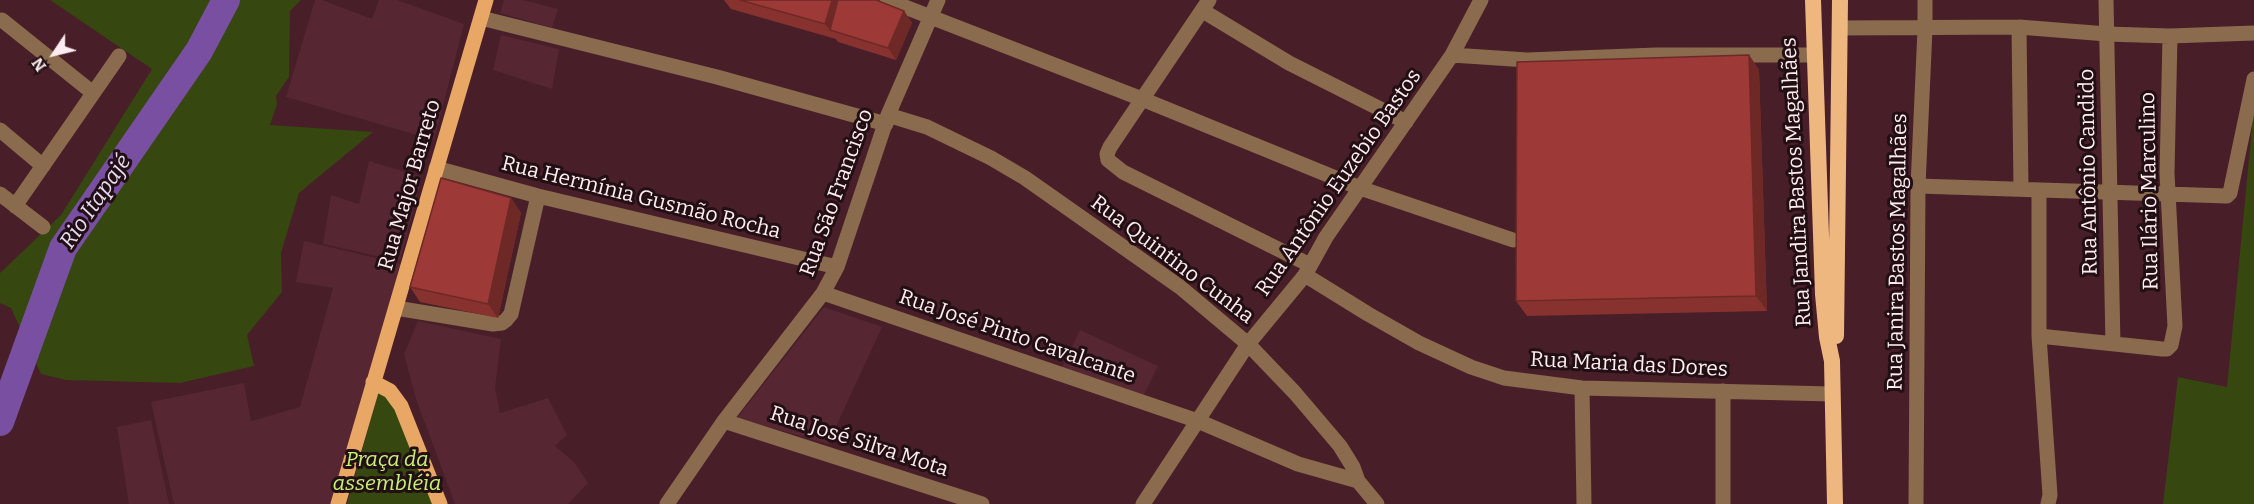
<!DOCTYPE html>
<meta charset="utf-8">
<style>
body{margin:0}
#map{position:relative;width:2254px;height:504px;overflow:hidden;background:#481e29;font-family:Bitter,serif}
canvas{display:block}
.north{position:absolute;left:24px;top:24px;width:60px;height:60px;-webkit-text-stroke:4px #220f14;paint-order:stroke;rotate:235deg;font-size:16px;font-weight:700;line-height:24px;text-align:center;color:#ffedf0}
.north::after{content:'';display:block;margin:auto;width:21px;height:27px;background:#ffedf0;clip-path:polygon(50% 0,100% 100%,50% 72%,0 100%)}
</style>
<div id="map">
<canvas width="2254" height="504"></canvas>
<div class="north">N</div>
</div>
<script>
const g = document.querySelector('canvas').getContext('2d');
g.lineJoin = 'round';
function paint(path, color) {
  g.fillStyle = color;
  g.fill(path, 'evenodd');
}
function toPath(rows) {
  const path = new Path2D();
  for (const r of rows) {
    path.moveTo(r[0], r[1]);
    for (let i = 2; i < r.length; i += 2) path.lineTo(r[i], r[i + 1]);
  }
  return path;
}
function trace(path, color, width, dash) {
  g.strokeStyle = color;
  g.lineWidth = width;
  g.lineCap = dash ? 'butt' : 'round';
  g.setLineDash(dash || []);
  g.stroke(path);
}
function label(font, color, halo, rows, align = 'center') {
  g.font = font + ' Bitter,serif';
  g.lineWidth = 6;
  g.setLineDash([]);
  g.textBaseline = 'middle';
  g.strokeStyle = halo;
  g.fillStyle = color;
  for (const [text, x, y, turn = 0] of rows) {
    g.save();
    g.translate(x, y);
    g.rotate((+turn || 0) * Math.PI / 180);
    g.textAlign = isNaN(turn) ? turn : align;
    if (halo) g.strokeText(text, 0, 0);
    g.fillText(text, 0, 0);
    g.restore();
  }
}
const built = toPath([
 [315,0,322,0,372,19,379,0,397,0,464,24,434,140,286,97],
 [504,0,523,0,558,9,552,28,500,13],
 [501,35,559,49,552,89,493,70],
 [369,161,422,177,400,261,323,244,331,195,359,204],
 [304,241,401,264,330,504,174,504,151,402,244,383,251,421,300,407,333,288,296,282],
 [824,307,882,327,828,444,737,418],
 [418,321,501,339,495,388,500,413,548,398,567,435,555,446,574,462,588,483,568,504,455,504,416,399,404,354],
 [1080,330,1158,366,1144,395,1062,367],
 [151,420,169,504,129,504,117,427]
]);
const green = toPath([
 [50,0,301,0,290,11,289,77,276,96,277,104,270,125,373,132,299,193,281,253,282,292,247,335,254,366,180,383,66,380,41,374,11,308,0,303,0,273,61,215,152,69],
 [2254,107,2254,504,2163,504,2178,377,2227,387],
 [378,393,391,396,433,504,347,504]
]);
const river = toPath([
 [0,422,63,248,199,51,226,0]
]);
const minor = toPath([
 [887,0,1142,99,1360,188,1513,240],
 [1209,0,1110,147,1107,154,1108,160,1123,172,1310,265],
 [2106,0,2113,344],
 [1203,11,1289,63,1406,122],
 [481,18,717,77,886,124],
 [2,20,93,93],
 [2019,27,2021,189],
 [1840,28,2019,27,2107,34,2170,36,2254,33],
 [1452,55,1527,60,1656,55,1814,55],
 [888,115,927,127,991,158,1025,178,1180,287,1248,344,1295,393,1340,446,1353,467,1358,481,1377,504],
 [0,130,43,166],
 [436,168,538,196,837,267],
 [1918,186,2227,196,2230,193,2254,79],
 [2039,190,2039,336,2050,495,2048,504],
 [0,194,43,227],
 [15,206,119,56],
 [1305,275,1368,314,1419,343,1471,367,1504,378,1582,388,1832,394],
 [823,293,1198,421,1298,464,1358,481],
 [396,308,493,324,502,323,506,320,511,314,538,196],
 [2039,336,2162,349,2167,349,2171,345,2175,326,2167,173,2170,36],
 [1582,388,1584,504],
 [724,421,982,504],
 [667,504,724,421,823,293,837,267,888,115,938,0],
 [1143,504,1248,344,1305,275,1326,237,1452,55,1481,0],
 [1723,504,1723,391],
 [1916,504,1918,186,1925,29,1925,0]
]);
const primary = toPath([
 [373,382,390,391,401,406,440,504],
 [338,504,486,0]
]);
const trunk = toPath([
 [1813,0,1823,294,1827,337,1832,361,1835,504],
 [1836,336,1840,0]
]);
const wall = toPath([
 [724,0,876,0,904,11,912,23,896,60,838,42,836,39,731,9],
 [1749,55,1759,70,1767,311,1527,316,1516,301],
 [511,198,521,213,498,318,420,302,410,287]
]);
const shadedWall = toPath([
 [832,0,847,0,830,30,825,24],
 [904,11,912,23,896,60,888,48],
 [1749,55,1759,70,1767,311,1756,296],
 [511,198,521,213,498,318,488,304]
]);
const building = toPath([
 [740,0,832,0,825,24,740,0],
 [838,0,876,0,904,11,888,48,830,30,838,0],
 [1749,55,1756,296,1516,301,1517,62,1749,55],
 [441,178,511,198,488,304,410,287,441,178]
]);
const streetNames = [
 ["Rua Antônio Candido",2089,172,-91],
 ["Rua Jandira Bastos Magalhães",1797,182,-93],
 ["Rua Antônio Euzebio Bastos",1339,183,-55],
 ["Rua Major Barreto",410,185,-74],
 ["Rua Ilário Marculino",2150,191,-91],
 ["Rua São Francisco",837,193,-70],
 ["Rua Hermínia Gusmão Rocha",641,198,14],
 ["Rua Janira Bastos Magalhães",1898,252,-89],
 ["Rua Quintino Cunha",1172,260,37],
 ["Rua José Pinto Cavalcante",1017,337,19],
 ["Rua Maria das Dores",1629,365,3],
 ["Rua José Silva Mota",859,442,18]
];
const parkNames = [
 ["Praça da",387,460],
 ["assembléia",387,484]
];
const waterNames = [
 ["Rio Itapajé",96,202,-56]
];
paint(built, '#562633');
paint(green, '#364710');
trace(river, '#794fa2', 28);
trace(minor, '#8b6b4d', 15);
trace(primary, '#e8a765', 15);
trace(trunk, '#efb780', 16);
paint(wall, '#87322f');
paint(shadedWall, '#6e2926');
paint(building, '#9d3a37');
trace(building, '#6e2926', 1.5);
label('21px', '#ffedf0', '#220f14', streetNames);
label('italic 21px', '#c7f373', '#220f14', parkNames);
label('italic 22px', '#e6dcf3', '#220f14', waterNames);
</script>
